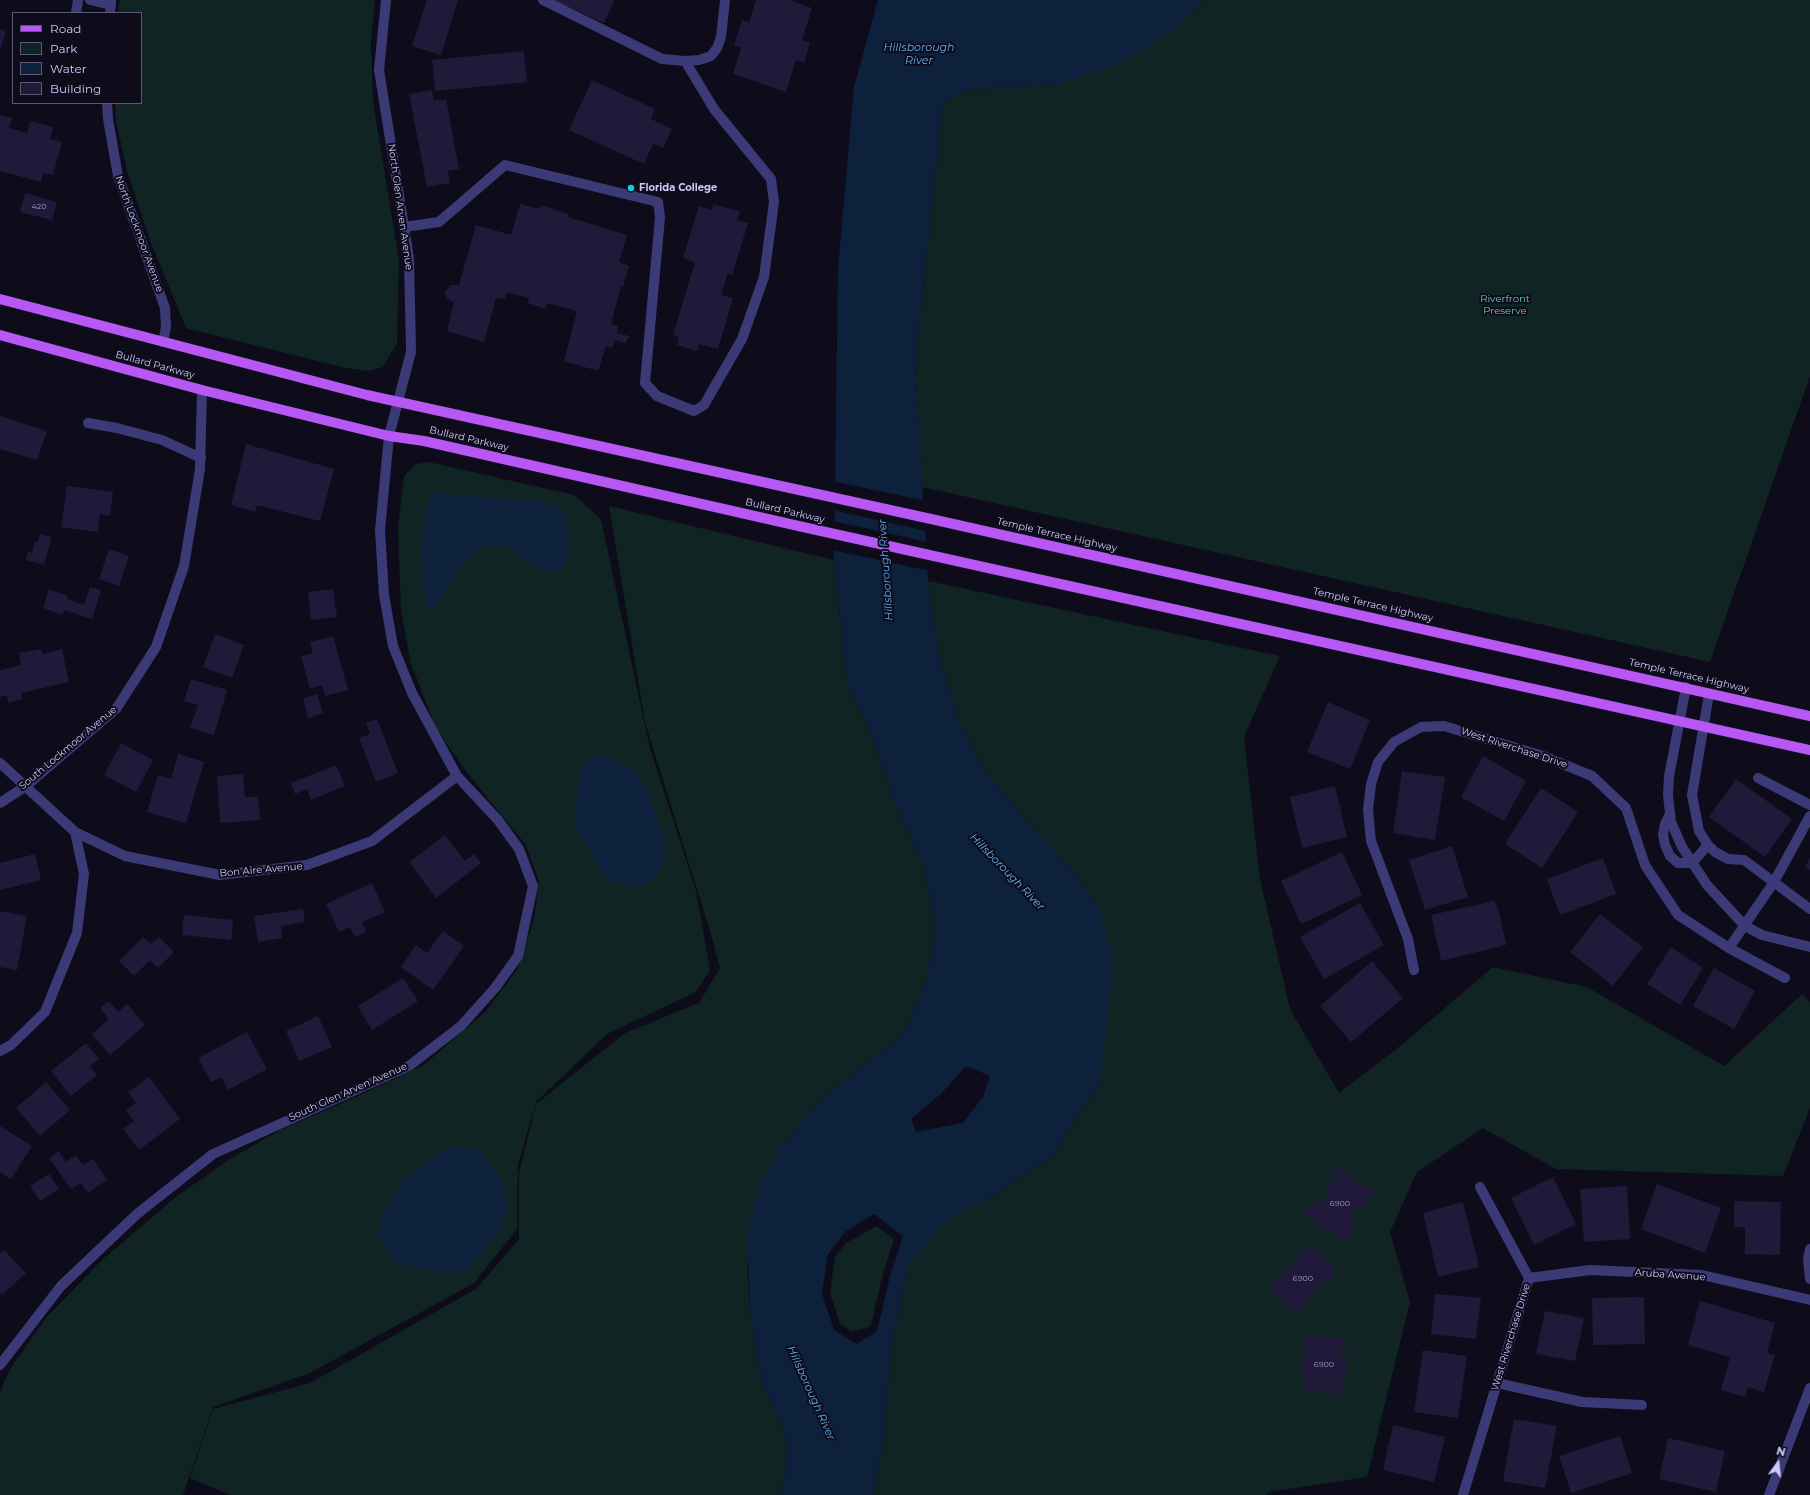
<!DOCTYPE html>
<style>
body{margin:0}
#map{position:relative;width:1810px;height:1495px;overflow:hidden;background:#0e0c1a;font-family:Montserrat,sans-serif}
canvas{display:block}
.legend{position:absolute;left:12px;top:12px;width:130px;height:92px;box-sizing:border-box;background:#0e0c1a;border:1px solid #5b5874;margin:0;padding:5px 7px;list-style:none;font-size:12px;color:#cec9fb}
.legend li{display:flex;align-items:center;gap:8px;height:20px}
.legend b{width:20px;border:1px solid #5b5874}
.north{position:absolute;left:1758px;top:1443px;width:40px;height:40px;-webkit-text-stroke:3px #0e0c1a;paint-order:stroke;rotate:15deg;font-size:11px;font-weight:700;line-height:16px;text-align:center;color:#cec9fb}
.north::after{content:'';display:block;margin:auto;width:14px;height:18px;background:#cec9fb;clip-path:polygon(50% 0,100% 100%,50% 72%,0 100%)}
</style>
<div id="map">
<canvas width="1810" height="1495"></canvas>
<ul class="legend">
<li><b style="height:5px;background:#b758f4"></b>Road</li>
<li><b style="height:11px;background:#0f2423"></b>Park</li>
<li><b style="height:11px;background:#0e213c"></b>Water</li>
<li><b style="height:11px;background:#20193a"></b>Building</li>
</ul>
<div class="north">N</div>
</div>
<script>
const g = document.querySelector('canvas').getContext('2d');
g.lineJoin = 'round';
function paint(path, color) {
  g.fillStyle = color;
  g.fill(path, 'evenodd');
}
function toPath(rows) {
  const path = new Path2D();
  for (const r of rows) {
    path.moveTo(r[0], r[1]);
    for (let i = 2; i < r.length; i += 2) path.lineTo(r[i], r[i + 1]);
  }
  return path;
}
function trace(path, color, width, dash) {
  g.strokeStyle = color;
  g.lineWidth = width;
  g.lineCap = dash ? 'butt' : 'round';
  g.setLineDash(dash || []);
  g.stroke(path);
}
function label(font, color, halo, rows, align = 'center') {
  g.font = font + ' Montserrat,sans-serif';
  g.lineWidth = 4;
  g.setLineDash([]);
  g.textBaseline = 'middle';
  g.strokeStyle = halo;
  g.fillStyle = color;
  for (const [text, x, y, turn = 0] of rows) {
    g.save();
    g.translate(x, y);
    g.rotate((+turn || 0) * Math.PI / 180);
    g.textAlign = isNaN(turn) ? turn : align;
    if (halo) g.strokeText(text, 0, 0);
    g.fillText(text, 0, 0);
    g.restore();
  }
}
const green = toPath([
 [120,0,375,0,371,41,373,102,399,260,397,343,383,367,369,371,346,368,186,328,151,243,127,171,116,121,115,103,141,103,141,13,118,13],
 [1205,0,1810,0,1810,376,1710,662,922,487,915,364,943,102,970,89,1057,85,1175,28],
 [429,462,574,495,601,519,649,745,696,891,710,970,696,992,607,1034,536,1102,518,1165,517,1229,474,1283,310,1373,213,1407,183,1495,0,1495,0,1392,10,1369,46,1318,104,1258,176,1197,228,1160,282,1129,356,1097,424,1065,485,1012,517,970,534,919,539,881,525,844,465,770,437,730,411,664,401,610,398,527,404,476,416,464],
 [609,506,834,560,847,682,873,738,894,799,925,872,936,927,926,982,905,1031,873,1059,831,1090,781,1146,747,1265,750,1312,762,1381,784,1431,788,1450,782,1495,230,1495,190,1478,213,1409,310,1383,476,1289,519,1239,519,1173,536,1104,625,1033,699,1003,720,968,713,941,645,722],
 [928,581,1280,656,1244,737,1260,879,1290,1009,1339,1093,1404,1043,1493,967,1587,987,1724,1066,1802,994,1810,1002,1810,1108,1783,1176,1556,1169,1483,1128,1417,1172,1390,1232,1410,1302,1367,1477,1269,1492,1266,1495,873,1495,885,1429,890,1353,908,1264,946,1220,996,1193,1052,1156,1100,1083,1098,906,1071,869,1023,817,985,771,959,722,939,658],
 [877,1226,894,1239,883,1274,871,1325,867,1328,851,1331,840,1324,830,1293,835,1257,846,1243]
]);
const water = toPath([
 [878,0,1205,0,1175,28,1119,63,1057,85,970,89,943,102,915,364,928,581,939,658,959,722,985,771,1023,817,1071,869,1098,906,1114,958,1100,1083,1052,1156,996,1193,946,1221,908,1265,890,1353,885,1429,873,1495,782,1495,788,1450,784,1431,762,1381,750,1312,747,1235,761,1183,781,1146,831,1090,873,1059,905,1031,926,982,936,927,925,872,894,799,873,738,847,682,834,560,838,269,854,87],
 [966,1066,990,1076,983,1097,963,1123,916,1132,911,1119,941,1094],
 [874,1214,903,1236,890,1277,877,1331,857,1344,834,1330,822,1294,828,1254,845,1232],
 [438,493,453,495,539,501,562,508,568,522,569,547,565,564,562,570,557,573,549,571,533,564,510,549,499,546,481,546,454,575,439,603,433,608,429,607,425,592,421,554,425,523,424,514,431,495],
 [602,755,634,769,646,788,661,828,665,856,655,879,637,887,612,882,602,873,575,827,576,807,581,772,589,756],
 [449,1147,478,1150,499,1174,507,1204,502,1227,467,1272,444,1273,411,1266,392,1258,379,1235,382,1216,402,1181,435,1155]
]);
const pier = toPath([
 [833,481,925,501,927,531,833,510],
 [833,521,928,542,930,571,832,550]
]);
const building = toPath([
 [427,0,458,0,441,55,412,46],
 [553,0,613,0,614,1,604,23],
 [756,0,789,0,812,8,802,40,810,43,804,63,796,60,786,92,733,74,741,48,734,45,742,20,749,23],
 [0,29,6,31,0,50],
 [524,51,527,82,435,91,432,60],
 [592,80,655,109,651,119,672,129,663,148,653,144,644,164,569,130],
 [432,90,434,101,446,99,459,169,448,171,450,183,427,187,409,94],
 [0,115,12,118,9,128,27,133,30,121,53,127,50,139,62,142,53,175,43,173,41,182,0,171],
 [25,193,57,202,52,220,20,212],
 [520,204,540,209,541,205,568,214,568,217,627,235,619,262,629,266,623,287,621,286,611,324,618,326,617,333,629,336,626,343,615,340,612,348,606,346,598,371,564,361,577,311,547,303,545,309,528,303,529,298,507,292,505,299,496,298,484,342,447,331,454,302,447,299,445,292,450,285,459,285,476,225,511,235],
 [713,204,740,212,737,220,748,223,732,275,728,273,721,295,733,298,718,349,699,344,697,351,677,345,679,337,673,335,695,262,683,258,699,206,712,210],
 [0,416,47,431,37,460,0,449],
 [246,444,334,469,320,521,257,505,255,512,231,505],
 [67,486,113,492,110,516,100,514,98,532,61,527],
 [40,534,52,537,44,565,26,560,28,551,32,553,35,541,38,542],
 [109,549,129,556,119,586,99,579],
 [90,587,101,590,92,619,64,610,62,615,43,608,49,589,68,596,67,599,84,605],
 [333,589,337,617,311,620,308,592],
 [215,634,244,645,232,678,203,667],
 [333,636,348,690,325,696,322,685,310,689,301,656,313,653,310,642],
 [41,649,43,654,62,649,69,682,21,693,22,699,8,703,7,695,0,697,0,670,21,665,19,653],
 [191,679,227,690,214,735,190,728,198,705,184,701],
 [317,694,323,713,308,718,303,698],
 [1328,702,1370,720,1350,769,1307,752],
 [377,719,398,773,376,782,359,738,370,734,366,723],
 [121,743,153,760,136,792,104,775],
 [178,754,204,762,186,823,147,812,158,775,171,779],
 [1483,756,1526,781,1504,821,1461,797],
 [336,765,345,786,311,800,307,789,295,794,291,783],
 [1402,771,1445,777,1435,840,1393,833],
 [243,774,245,797,258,797,260,820,220,823,217,776],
 [1736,779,1792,819,1765,857,1709,817],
 [1335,786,1347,837,1302,848,1290,797],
 [1541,788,1578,812,1542,868,1505,844],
 [445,835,465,861,474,854,481,863,436,898,409,862],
 [1452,846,1468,897,1425,910,1409,860],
 [1342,852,1362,895,1301,924,1281,881],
 [35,854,41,880,0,890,0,863],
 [1603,858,1616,894,1560,915,1547,879],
 [1810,858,1810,870,1805,867],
 [372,883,385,912,362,922,366,932,355,937,350,927,339,932,326,904],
 [1494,901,1499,911,1506,945,1441,961,1431,915],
 [1360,903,1384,945,1324,979,1300,937],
 [303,909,305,922,281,926,282,938,258,942,254,916],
 [0,911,27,916,17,970,0,967],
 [1600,914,1643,947,1613,986,1570,952],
 [184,915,233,920,231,940,182,935],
 [443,931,464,946,433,990,401,967,416,945,427,953],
 [143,937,151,944,159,937,174,952,158,968,150,960,134,976,119,961],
 [1671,947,1703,968,1680,1005,1647,984],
 [1372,961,1403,998,1351,1042,1320,1006],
 [1714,968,1755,991,1734,1029,1693,1006],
 [403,978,418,1001,372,1030,358,1006],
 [109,1001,118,1012,127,1004,145,1025,110,1055,92,1034,109,1019,100,1008],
 [318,1016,332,1047,299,1061,286,1031],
 [247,1032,267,1069,228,1090,221,1077,211,1082,198,1058],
 [86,1043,99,1059,90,1066,97,1075,71,1096,51,1071],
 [149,1077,180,1119,139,1150,123,1129,134,1121,126,1110,136,1103,128,1092],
 [46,1082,70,1110,40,1136,16,1108],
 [0,1126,32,1146,11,1179,0,1172],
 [59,1151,66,1162,76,1155,83,1165,93,1159,107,1180,88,1193,81,1183,71,1189,49,1158],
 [1336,1167,1362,1186,1365,1185,1375,1192,1371,1199,1366,1196,1363,1200,1366,1202,1361,1210,1358,1208,1352,1217,1355,1219,1350,1227,1355,1230,1347,1241,1329,1230,1327,1232,1321,1228,1323,1226,1304,1214,1311,1203,1315,1205,1320,1197,1324,1200,1330,1190,1327,1188,1332,1181,1334,1183,1337,1178,1332,1174],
 [49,1174,59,1189,40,1201,30,1186],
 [1553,1177,1576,1224,1534,1245,1511,1198],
 [1657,1184,1721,1208,1705,1253,1641,1229],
 [1627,1186,1630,1239,1584,1242,1580,1189],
 [1734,1201,1781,1202,1780,1255,1745,1254,1745,1227,1734,1227],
 [1463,1202,1479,1267,1438,1277,1423,1213],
 [1307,1246,1312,1250,1315,1247,1328,1261,1329,1260,1334,1265,1331,1268,1335,1272,1329,1280,1326,1277,1306,1301,1305,1300,1303,1303,1306,1306,1301,1311,1300,1310,1298,1312,1293,1308,1290,1311,1286,1307,1287,1306,1271,1293,1274,1290,1270,1286,1276,1277,1279,1281,1281,1279,1280,1277,1288,1269,1288,1270,1299,1257,1300,1258,1302,1255,1299,1252],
 [4,1250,26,1273,2,1295,0,1293,0,1253],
 [1435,1294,1481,1298,1476,1339,1431,1334],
 [1644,1297,1645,1344,1593,1345,1592,1298],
 [1700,1301,1775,1323,1767,1353,1775,1355,1764,1392,1748,1387,1745,1397,1721,1390,1730,1357,1688,1345],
 [1545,1311,1584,1318,1575,1361,1536,1354],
 [1305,1336,1319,1336,1319,1339,1331,1340,1331,1337,1345,1337,1345,1345,1340,1345,1340,1351,1345,1351,1345,1362,1349,1362,1348,1368,1345,1368,1344,1380,1339,1380,1339,1384,1344,1384,1343,1394,1329,1393,1329,1390,1317,1390,1317,1393,1303,1392,1303,1384,1308,1384,1309,1379,1303,1378,1304,1367,1300,1367,1300,1362,1304,1362,1304,1350,1309,1351,1310,1345,1304,1345],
 [1423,1350,1467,1356,1458,1418,1414,1412],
 [1514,1419,1557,1426,1545,1488,1503,1481],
 [1393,1425,1445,1437,1434,1482,1383,1470],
 [1620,1436,1632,1473,1571,1493,1559,1456],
 [1668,1438,1725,1451,1716,1492,1659,1479]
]);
const service = toPath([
 [90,0,111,5],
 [543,0,662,59,685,61,699,60,711,56,717,48,721,37,725,0],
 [76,13,78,0],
 [404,227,439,222,505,165,658,202,660,217,645,383,657,396,694,411,704,405,742,339,764,277,774,202,771,179,714,109,685,61],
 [88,423,117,428,162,440,201,458],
 [1729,948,1785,978]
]);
const minor = toPath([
 [110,13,111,0],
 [107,103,108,119,118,176,165,308,166,327,163,342],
 [1686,687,1669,776,1668,795,1671,822,1682,847,1707,885,1745,926,1762,935,1810,947],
 [1709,694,1692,795,1699,831,1708,845,1715,852,1728,859,1744,860,1810,909],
 [0,763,75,832,125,856,220,875,307,865,372,841,457,776],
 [1758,778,1810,805],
 [0,803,26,786,116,709,156,647,184,566,200,469,202,390],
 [1670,814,1665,824,1663,835,1665,845,1670,856,1678,863,1692,863,1708,845],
 [1414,970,1408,939,1371,841,1368,810,1371,784,1378,762,1394,742,1421,727,1444,726,1543,756,1592,776,1626,808,1645,865,1678,915,1729,948,1774,882,1810,816],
 [0,1051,11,1045,45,1012,77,933,84,874,75,832],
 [1810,1249,1808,1259,1810,1279],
 [1529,1278,1590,1270,1702,1275,1810,1300],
 [0,1365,61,1286,137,1214,213,1154,409,1066,461,1026,495,988,518,956,533,886,519,849,498,820,457,776,412,693,393,646,384,595,380,530,389,436],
 [1497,1383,1582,1402,1642,1405],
 [1463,1495,1529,1278,1480,1187],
 [1769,1495,1810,1388]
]);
const tertiary = toPath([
 [386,0,379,70,409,258,411,352,389,436]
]);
const primary = toPath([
 [0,299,367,395,931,519,1810,716],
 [0,335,202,390,389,436,424,441,803,527,1810,750]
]);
const markers = [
 [631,188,4,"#0fcfe1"]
];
const numberNames = [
 ["420",39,207],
 ["6900",1340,1204],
 ["6900",1303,1279],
 ["6900",1324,1365]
];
const poiNames = [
 ["Florida College",639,188]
];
const streetNames = [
 ["North Glen Arven Avenue",400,207,82],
 ["North Lockmoor Avenue",139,234,70],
 ["Bullard Parkway",155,365,15],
 ["Bullard Parkway",469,439,13],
 ["Bullard Parkway",785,511,13],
 ["Temple Terrace Highway",1057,535,13],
 ["Temple Terrace Highway",1373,605,13],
 ["Temple Terrace Highway",1689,676,13],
 ["South Lockmoor Avenue",68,748,-40],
 ["West Riverchase Drive",1514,748,18],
 ["Bon Aire Avenue",261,870,-5],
 ["South Glen Arven Avenue",348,1092,-24],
 ["Aruba Avenue",1670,1275,4],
 ["West Riverchase Drive",1511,1337,-73]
];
const parkNames = [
 ["Riverfront",1505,299],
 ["Preserve",1505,311]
];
const waterNames = [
 ["Hillsborough",919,48],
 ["River",919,61],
 ["Hillsborough River",886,570,-94],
 ["Hillsborough River",1007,872,46],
 ["Hillsborough River",811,1393,66]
];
paint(green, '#0f2423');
paint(water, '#0e213c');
paint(pier, '#0e0c1a');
paint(building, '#20193a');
trace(service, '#3b3a76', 10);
trace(minor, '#3b3a76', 10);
trace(tertiary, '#3b3a76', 10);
trace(primary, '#b758f4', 10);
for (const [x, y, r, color] of markers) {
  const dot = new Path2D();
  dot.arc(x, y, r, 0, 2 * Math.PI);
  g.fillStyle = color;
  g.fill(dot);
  trace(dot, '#0e0c1a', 1.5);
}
label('8px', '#a29dcb', null, numberNames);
label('bold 10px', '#cec9fb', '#0e0c1a', poiNames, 'left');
label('10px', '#cec9fb', '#0e0c1a', streetNames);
label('10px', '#5cd5b5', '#0e0c1a', parkNames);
label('italic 11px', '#5eb1f4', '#0e0c1a', waterNames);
</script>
